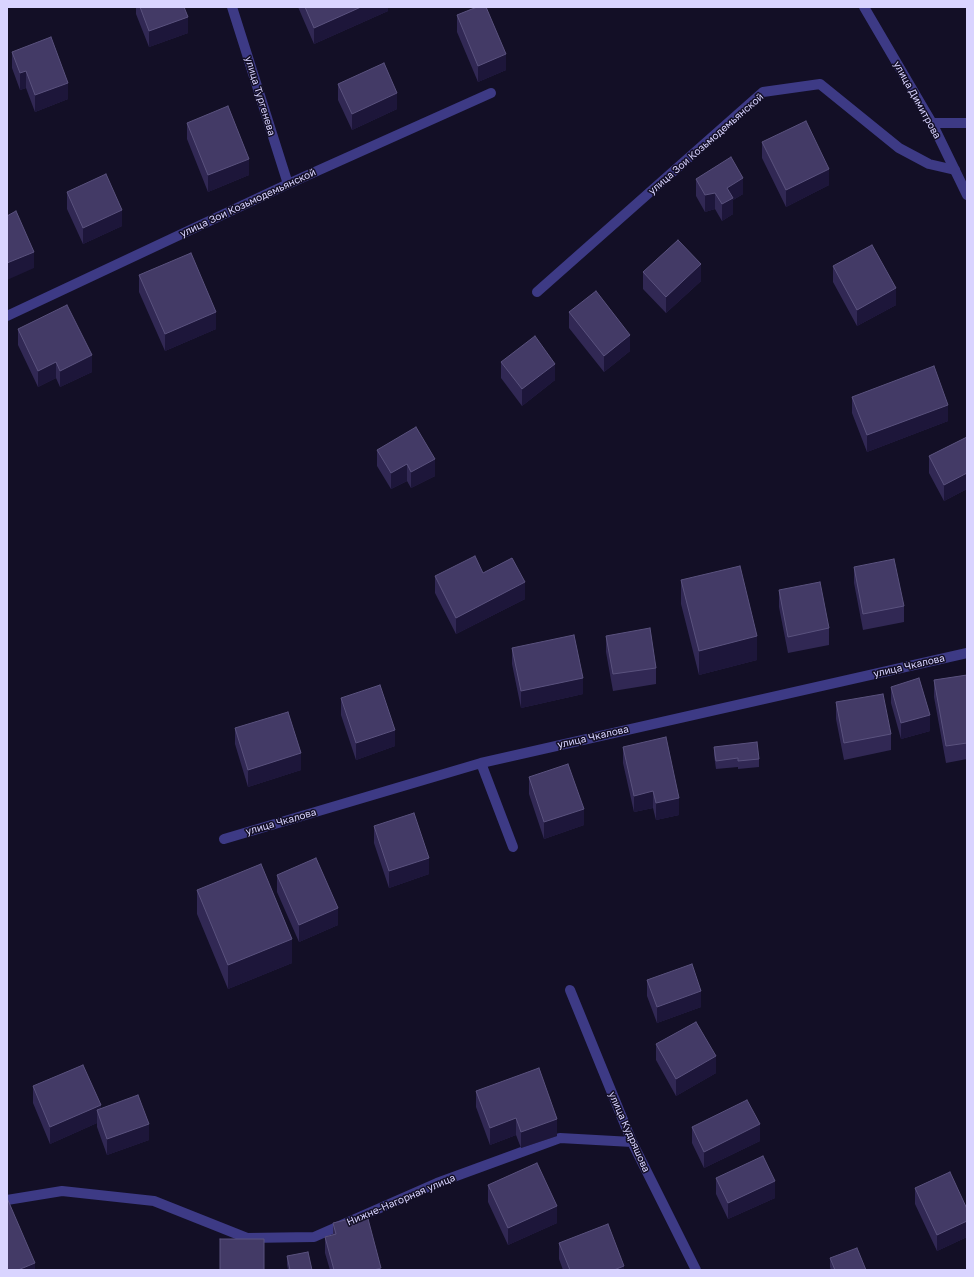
<!DOCTYPE html>
<meta charset="utf-8">
<style>
body{margin:0}
#map{position:relative;width:974px;height:1277px;overflow:hidden;background:#130f26;font-family:"Golos Text",sans-serif}
canvas{display:block}
.frame{position:absolute;inset:0;border:8px solid #d9d4ff;pointer-events:none}
</style>
<div id="map">
<canvas width="974" height="1277"></canvas>
<div class="frame"></div>
</div>
<script>
const g = document.querySelector('canvas').getContext('2d');
g.lineJoin = 'round';
function toPath(rows) {
  const path = new Path2D();
  for (const r of rows) {
    path.moveTo(r[0], r[1]);
    for (let i = 2; i < r.length; i += 2) path.lineTo(r[i], r[i + 1]);
  }
  return path;
}
function trace(path, color, width, dash) {
  g.strokeStyle = color;
  g.lineWidth = width;
  g.lineCap = dash ? 'butt' : 'round';
  g.setLineDash(dash || []);
  g.stroke(path);
}
function paint(path, color) {
  g.fillStyle = color;
  g.fill(path, 'evenodd');
}
function label(font, color, halo, rows, align = 'center') {
  g.font = font + ' "Golos Text",sans-serif';
  g.lineWidth = 3;
  g.setLineDash([]);
  g.textBaseline = 'middle';
  g.strokeStyle = halo;
  g.fillStyle = color;
  for (const [text, x, y, turn = 0] of rows) {
    g.save();
    g.translate(x, y);
    g.rotate((+turn || 0) * Math.PI / 180);
    g.textAlign = isNaN(turn) ? turn : align;
    if (halo) g.strokeText(text, 0, 0);
    g.fillText(text, 0, 0);
    g.restore();
  }
}
const minor = toPath([
 [232,7,288,184],
 [932,123,967,123],
 [537,292,763,92,820,84,899,148,929,164,955,170],
 [7,316,288,184,491,93],
 [481,763,513,847],
 [224,839,481,763,967,653],
 [570,990,632,1142,696,1270],
 [7,1200,62,1191,154,1201,247,1238,314,1237,437,1183,560,1138,632,1142]
]);
const tertiary = toPath([
 [864,7,932,123,967,195]
]);
const wall = toPath([
 [136,7,184,7,188,33,149,47,136,14],
 [298,7,388,7,388,11,314,44],
 [457,15,506,70,478,82,457,32],
 [12,52,68,99,35,112,26,88,20,90,12,68],
 [338,84,397,109,352,130,338,100],
 [187,123,249,175,208,192,187,139],
 [762,142,829,185,786,207,762,158],
 [696,179,743,194,733,200,733,214,722,221,715,209,705,212,696,196],
 [67,192,122,226,83,244,67,209],
 [833,266,896,305,857,326,833,282],
 [643,272,701,281,666,313,643,289],
 [139,275,216,329,165,351,139,292],
 [569,312,630,351,604,372,569,328],
 [18,329,92,372,60,387,56,378,38,387,18,345],
 [501,362,555,380,522,406,501,378],
 [852,397,948,421,867,452,852,413],
 [967,437,967,489,944,501,929,473,929,456],
 [377,450,435,476,411,488,407,481,391,489,377,466],
 [854,567,904,606,904,622,863,630,854,583],
 [483,573,525,599,456,634,435,593,435,576],
 [681,580,757,660,699,675,681,604],
 [779,590,829,628,829,645,788,653,779,607],
 [606,636,656,668,656,684,613,691,606,652],
 [512,648,583,694,521,708,512,664],
 [967,675,967,759,946,763,934,697,934,680],
 [891,687,930,731,901,739,891,703],
 [341,698,395,746,356,760,341,715],
 [836,702,891,734,891,750,844,760,836,719],
 [235,728,301,770,248,787,235,744],
 [623,747,679,815,656,820,653,808,634,812,623,763],
 [714,747,759,759,759,767,738,769,738,767,716,769,714,755],
 [529,777,584,825,544,839,529,794],
 [374,826,429,874,389,888,374,843],
 [277,875,338,925,299,942,277,892],
 [197,890,292,963,228,989,197,914],
 [647,980,701,1007,657,1023,647,996],
 [656,1044,716,1073,676,1096,656,1060],
 [33,1086,101,1109,149,1140,107,1155,97,1127,97,1123,50,1144,33,1103],
 [476,1091,557,1136,521,1148,516,1135,490,1145,476,1107],
 [692,1127,760,1141,704,1168,692,1143],
 [716,1178,775,1198,728,1219,716,1194],
 [488,1185,557,1223,508,1245,488,1202],
 [915,1188,967,1209,967,1237,937,1251,915,1204],
 [333,1223,381,1270,330,1270,325,1253,325,1237,333,1234],
 [559,1243,624,1270,563,1270,559,1259],
 [287,1256,312,1270,288,1270,287,1265],
 [830,1258,866,1270,831,1270,830,1267]
]);
const shadedWall = toPath([
 [361,7,388,7,388,11,314,44,314,28],
 [188,17,188,33,149,47,149,31],
 [506,54,506,70,478,82,478,66],
 [26,71,26,88,20,90,20,73],
 [68,83,68,99,35,112,35,95],
 [397,93,397,109,352,130,352,114],
 [249,159,249,175,208,192,208,175],
 [829,169,829,185,786,207,786,190],
 [743,178,743,194,733,200,733,214,722,221,722,204,727,188],
 [715,193,715,209,705,212,705,195],
 [122,210,122,226,83,244,83,228],
 [34,252,34,268,7,280,7,263],
 [701,264,701,281,666,313,666,297],
 [896,288,896,305,857,326,857,310],
 [216,312,216,329,165,351,165,334],
 [630,335,630,351,604,372,604,356],
 [92,355,92,372,60,387,60,371],
 [56,362,56,378,38,387,38,371],
 [555,364,555,380,522,406,522,389],
 [948,405,948,421,867,452,867,435],
 [435,459,435,476,411,488,411,472],
 [407,464,407,481,391,489,391,473],
 [967,473,967,489,944,501,944,485],
 [525,582,525,599,456,634,456,618],
 [757,636,757,660,699,675,699,651],
 [583,678,583,694,521,708,521,691],
 [930,715,930,731,901,739,901,723],
 [395,730,395,746,356,760,356,743],
 [301,753,301,770,248,787,248,770],
 [653,791,653,808,634,812,634,796],
 [679,798,679,815,656,820,656,803],
 [584,809,584,825,544,839,544,822],
 [429,858,429,874,389,888,389,871],
 [338,908,338,925,299,942,299,925],
 [292,939,292,963,228,989,228,965],
 [701,991,701,1007,657,1023,657,1007],
 [716,1056,716,1073,676,1096,676,1079],
 [101,1105,101,1120,97,1110,97,1123,50,1144,50,1127],
 [516,1118,516,1135,490,1145,490,1128],
 [557,1119,557,1136,521,1148,521,1132],
 [149,1124,149,1140,107,1155,107,1139],
 [760,1124,760,1141,704,1168,704,1152],
 [775,1181,775,1198,728,1219,728,1203],
 [557,1206,557,1223,508,1245,508,1228],
 [967,1221,967,1237,937,1251,937,1235],
 [35,1263,35,1270,18,1270],
 [624,1266,624,1270,614,1270]
]);
const building = toPath([
 [140,7,184,7,188,17,149,31,140,7],
 [305,7,361,7,314,28,305,7],
 [477,7,486,7,506,54,478,66,457,15,477,7],
 [51,37,68,83,35,95,26,71,20,73,12,52,51,37],
 [384,63,397,93,352,114,338,84,384,63],
 [228,106,249,159,208,175,187,123,228,106],
 [806,121,829,169,786,190,762,142,806,121],
 [731,157,743,178,727,188,733,198,722,204,715,193,705,195,696,179,731,157],
 [106,174,122,210,83,228,67,192,106,174],
 [16,211,34,252,7,263,7,216,16,211],
 [678,240,701,264,666,297,643,272,678,240],
 [872,245,896,288,857,310,833,266,872,245],
 [191,253,216,312,165,334,139,275,191,253],
 [596,291,630,335,604,356,569,312,596,291],
 [67,305,92,355,60,371,56,362,38,371,18,329,67,305],
 [535,336,555,364,522,389,501,362,535,336],
 [934,366,948,405,867,435,852,397,934,366],
 [416,427,435,459,411,472,407,464,391,473,377,450,416,427],
 [967,437,967,473,944,485,929,456,967,437],
 [475,556,483,573,512,558,525,582,456,618,435,576,475,556],
 [894,559,904,606,863,614,854,567,894,559],
 [740,566,757,636,699,651,681,580,740,566],
 [820,582,829,628,788,637,779,590,820,582],
 [650,628,656,668,613,674,606,636,650,628],
 [574,635,583,678,521,691,512,648,574,635],
 [967,675,967,743,946,746,934,680,967,675],
 [919,678,930,715,901,723,891,687,919,678],
 [380,685,395,730,356,743,341,698,380,685],
 [883,694,891,734,844,743,836,702,883,694],
 [288,712,301,753,248,770,235,728,288,712],
 [666,737,679,798,656,803,653,791,634,796,623,747,666,737],
 [757,742,759,759,738,761,738,758,716,761,714,747,757,742],
 [568,764,584,809,544,822,529,777,568,764],
 [414,813,429,858,389,871,374,826,414,813],
 [316,858,338,908,299,925,277,875,316,858],
 [261,864,292,939,228,965,197,890,261,864],
 [692,964,701,991,657,1007,647,980,692,964],
 [696,1022,716,1056,676,1079,656,1044,696,1022],
 [83,1065,101,1105,50,1127,33,1086,83,1065],
 [539,1068,557,1119,521,1132,516,1118,490,1128,476,1091,539,1068],
 [138,1095,149,1124,107,1139,97,1110,138,1095],
 [747,1100,760,1124,704,1152,692,1127,747,1100],
 [763,1156,775,1181,728,1203,716,1178,763,1156],
 [537,1163,557,1206,508,1228,488,1185,537,1163],
 [950,1172,967,1209,967,1221,937,1235,915,1188,950,1172],
 [7,1198,35,1263,18,1270,7,1270,7,1198],
 [367,1215,381,1268,374,1270,334,1270,325,1237,336,1234,333,1223,367,1215],
 [608,1224,624,1266,614,1270,570,1270,559,1243,608,1224],
 [220,1239,264,1239,264,1270,220,1270,220,1239],
 [857,1248,866,1270,835,1270,830,1258,857,1248],
 [308,1252,312,1270,290,1270,287,1256,308,1252]
]);
const streetNames = [
 ["улица Тургенева",260,96,73],
 ["улица Димитрова",917,100,61],
 ["улица Зои Козьмодемьянской",706,144,-41],
 ["улица Зои Козьмодемьянской",248,203,-25],
 ["улица Чкалова",909,666,-13],
 ["улица Чкалова",593,737,-13],
 ["улица Чкалова",281,822,-16],
 ["улица Кудряшова",629,1132,66],
 ["Нижне-Нагорная улица",401,1200,-23]
];
trace(minor, '#3d3a85', 10);
trace(tertiary, '#3d3a85', 10);
paint(wall, '#312854');
paint(shadedWall, '#1d163a');
paint(building, '#433a66');
trace(building, '#5a527e', 1);
label('10px', '#d9d4ff', '#130f26', streetNames);
</script>
